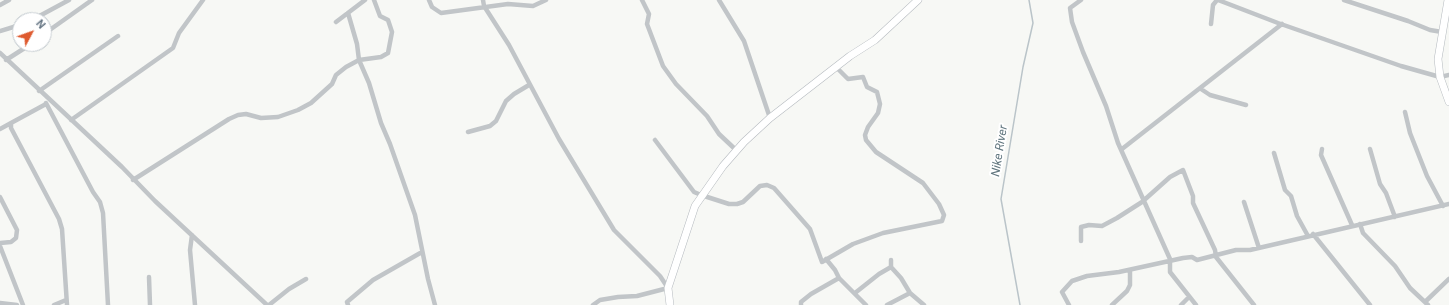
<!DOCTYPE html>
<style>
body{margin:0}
#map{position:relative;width:1449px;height:305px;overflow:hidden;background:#f7f8f5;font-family:Roboto,sans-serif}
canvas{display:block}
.north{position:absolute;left:12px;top:12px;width:40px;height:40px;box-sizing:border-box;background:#fff;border:1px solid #c2c9ce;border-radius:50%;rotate:49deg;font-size:11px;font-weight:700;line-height:16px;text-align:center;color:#677785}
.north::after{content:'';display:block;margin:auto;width:14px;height:18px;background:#de5a2f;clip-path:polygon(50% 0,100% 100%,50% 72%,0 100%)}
</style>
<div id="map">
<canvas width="1449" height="305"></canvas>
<div class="north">N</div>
</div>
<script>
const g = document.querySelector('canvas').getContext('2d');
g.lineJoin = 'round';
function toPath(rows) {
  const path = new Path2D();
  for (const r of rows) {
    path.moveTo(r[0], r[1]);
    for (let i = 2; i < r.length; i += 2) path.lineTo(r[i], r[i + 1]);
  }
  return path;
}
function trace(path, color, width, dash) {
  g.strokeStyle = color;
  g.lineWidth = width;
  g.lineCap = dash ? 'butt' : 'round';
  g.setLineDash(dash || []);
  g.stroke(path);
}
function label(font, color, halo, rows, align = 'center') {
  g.font = font + ' Roboto,sans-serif';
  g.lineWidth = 4;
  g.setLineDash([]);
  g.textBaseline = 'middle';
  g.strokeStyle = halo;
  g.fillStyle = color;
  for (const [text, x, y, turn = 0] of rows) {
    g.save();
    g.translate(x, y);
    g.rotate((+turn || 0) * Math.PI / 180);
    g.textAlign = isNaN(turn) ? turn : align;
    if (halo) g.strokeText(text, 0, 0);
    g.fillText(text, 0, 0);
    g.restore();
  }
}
const stream = toPath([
 [1020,305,1001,199,1023,67,1033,23,1029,0]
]);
const street = toPath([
 [429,0,432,7,441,13,508,4,533,6,546,0],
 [483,0,484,6,509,45,559,139,614,230,660,276,668,288,637,296,618,297,600,300,593,305],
 [642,0,649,14,647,24,663,66,676,84,707,116,719,134,736,150],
 [719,0,744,41,770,118],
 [1081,0,1070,8,1072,22,1083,52,1106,106,1118,143,1170,259,1170,272,1196,305],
 [1218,0,1278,23,1401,66,1440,77,1449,75],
 [1344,0,1408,21,1430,30,1442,32],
 [0,5,9,0],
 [348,13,357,44,359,60,369,83,381,123,390,144,415,215,428,279,435,305],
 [32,20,69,0],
 [336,22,365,0],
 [1211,24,1213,5,1217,0],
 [0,31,20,25],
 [44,34,92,0],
 [0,53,122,167,155,201,267,305],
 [6,60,31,44],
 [1201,89,1210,95,1246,105],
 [39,91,118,36],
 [46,103,93,192,100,202,103,213,108,305],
 [46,104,11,123,11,128,59,219,62,229,67,305],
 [1405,112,1410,133,1427,176,1443,206],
 [71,120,173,48,179,33,203,0],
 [0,129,11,123],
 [468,132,490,126,496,121,506,101,514,94,529,85],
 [655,140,694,192,701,195,729,204,737,204,743,202,760,186,767,185,774,188,810,229,822,262,853,244,883,233,942,221,944,215,939,204,923,183,876,152,866,140,865,135,868,127,878,113,880,104,877,92,867,87,863,77,848,79,836,67],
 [1122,149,1282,24],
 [1322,149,1321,155,1352,225],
 [1370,149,1380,184,1386,193,1395,217],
 [1274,153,1285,190,1291,196,1297,216,1308,236],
 [133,180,229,119,238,115,246,114,261,118,278,117,298,110,311,103,332,84,336,75,346,67,359,60,381,57,388,53,392,32,388,20,380,16,374,0],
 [0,197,17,230,16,238,11,242,0,243],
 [1244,202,1259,248],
 [1360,224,1363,233,1395,266,1410,288,1428,305],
 [1313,234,1370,305],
 [192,235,190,250,195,305],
 [1081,241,1081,227,1089,225,1102,226,1117,218,1142,202,1170,177,1183,170,1193,196,1193,203,1215,250,1216,257,1254,305],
 [0,246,23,305],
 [826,259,835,270,839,278,866,305],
 [891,260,891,267,901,278,910,293,924,305],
 [149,277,150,305],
 [855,293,879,274,891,267],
 [1426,301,1449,279],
 [0,303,17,305],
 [54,305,66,300],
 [269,305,289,289,306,279],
 [348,305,347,302,373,280,422,252],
 [801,305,801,302,811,294,839,278],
 [887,305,910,293],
 [1069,305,1062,292,1072,281,1087,276,1119,272,1183,258,1192,257,1197,260,1236,250,1250,250,1449,204],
 [1112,305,1127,291,1130,285,1130,270],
 [1181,305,1189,297]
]);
const secondary = toPath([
 [1448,0,1438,59,1440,77,1449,102],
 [670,305,668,288,695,206,723,166,744,142,770,118,850,56,875,40,918,0]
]);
const waterNames = [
 ["Nike River",1000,151,-81]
];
trace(stream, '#bac4c9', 1.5);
trace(secondary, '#b5babf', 8);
trace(street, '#c1c5c8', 4.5);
trace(secondary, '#fff', 7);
label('italic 12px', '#637880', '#fff', waterNames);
</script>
